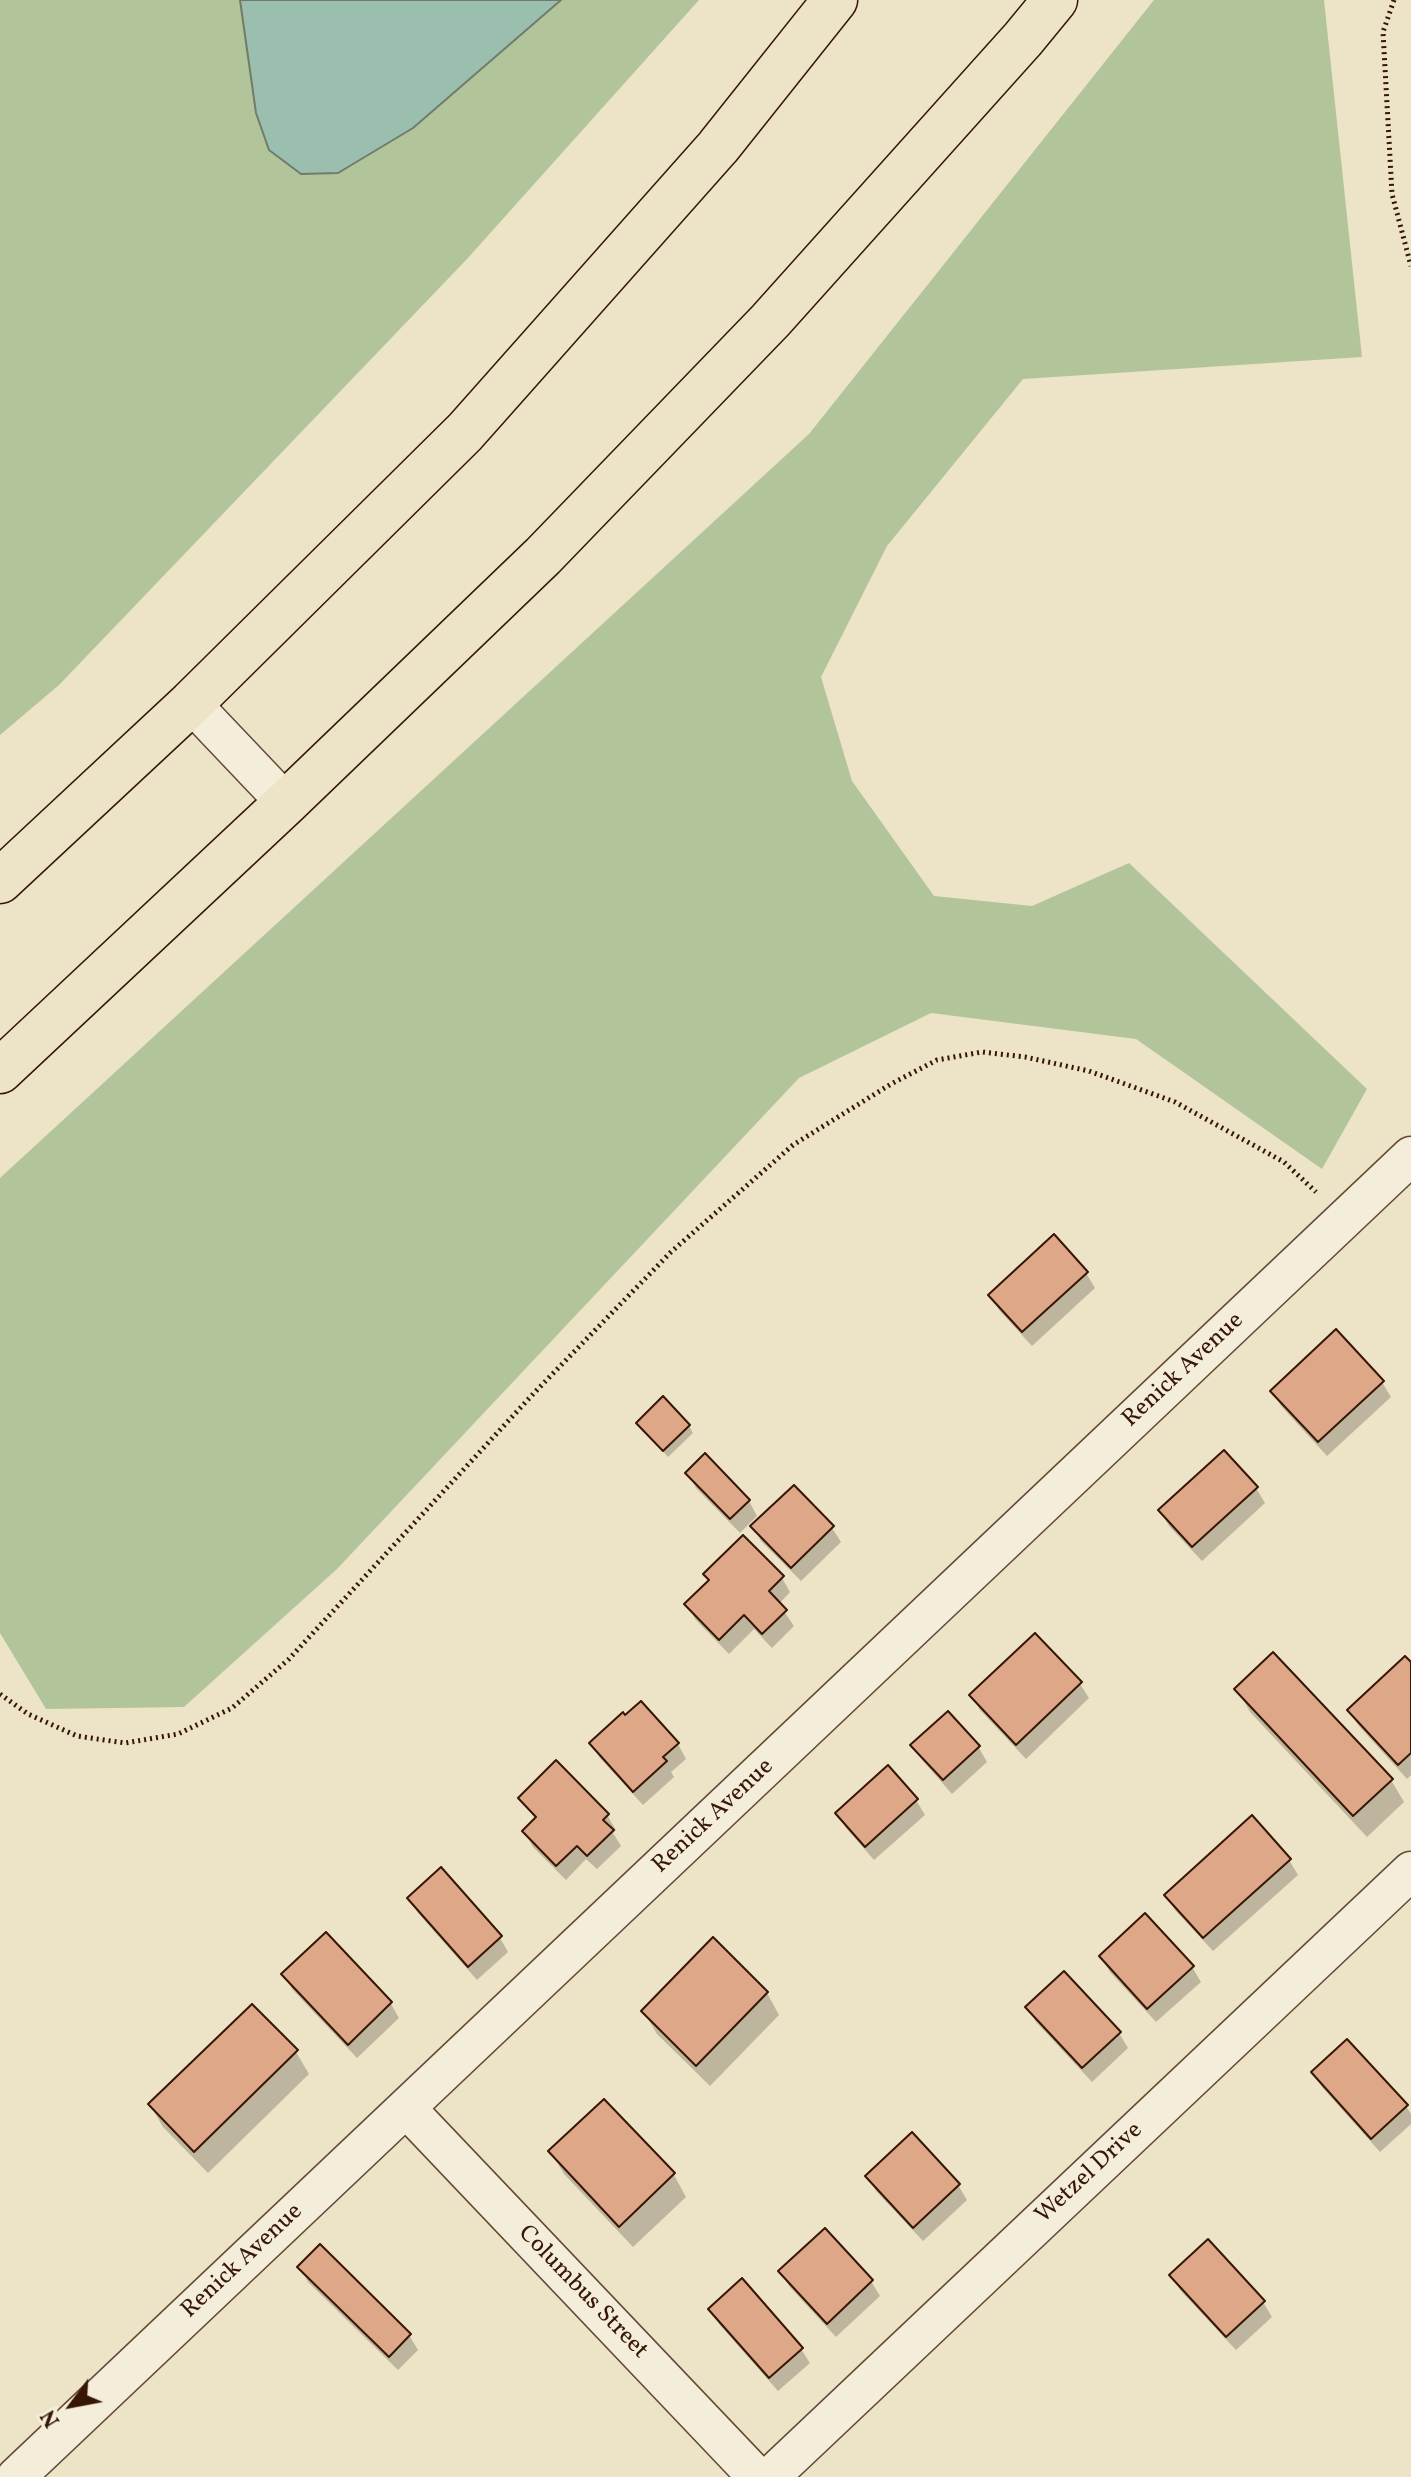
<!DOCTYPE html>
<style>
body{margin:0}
#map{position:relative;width:1411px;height:2477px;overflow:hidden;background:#ede3c6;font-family:Vollkorn,serif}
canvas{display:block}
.north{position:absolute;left:32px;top:2365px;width:80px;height:80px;-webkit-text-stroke:6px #f3edda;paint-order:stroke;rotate:238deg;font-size:22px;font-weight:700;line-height:32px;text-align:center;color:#371606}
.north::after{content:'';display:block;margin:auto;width:28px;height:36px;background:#371606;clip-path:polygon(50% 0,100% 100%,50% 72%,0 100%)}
</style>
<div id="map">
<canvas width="1411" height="2477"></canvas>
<div class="north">N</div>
</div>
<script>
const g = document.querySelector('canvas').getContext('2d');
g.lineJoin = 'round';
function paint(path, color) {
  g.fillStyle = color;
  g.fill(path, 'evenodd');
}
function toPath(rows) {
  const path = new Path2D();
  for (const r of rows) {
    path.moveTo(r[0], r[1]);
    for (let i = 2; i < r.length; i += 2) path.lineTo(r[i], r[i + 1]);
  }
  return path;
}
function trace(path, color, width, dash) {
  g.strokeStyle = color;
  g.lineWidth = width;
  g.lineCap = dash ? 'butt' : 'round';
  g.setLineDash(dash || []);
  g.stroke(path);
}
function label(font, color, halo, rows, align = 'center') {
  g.font = font + ' Vollkorn,serif';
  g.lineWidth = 6;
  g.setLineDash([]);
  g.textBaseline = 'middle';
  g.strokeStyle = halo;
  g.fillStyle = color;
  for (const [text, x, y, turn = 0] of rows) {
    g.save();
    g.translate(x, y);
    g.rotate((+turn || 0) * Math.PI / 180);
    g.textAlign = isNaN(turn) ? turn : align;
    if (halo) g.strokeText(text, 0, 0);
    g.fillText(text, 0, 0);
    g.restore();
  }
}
const green = toPath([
 [0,0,240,0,256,113,269,150,301,174,338,173,413,128,561,0,699,0,467,259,59,685,0,735],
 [1154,0,1324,0,1362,357,1023,379,887,546,821,677,852,781,934,896,1032,906,1129,863,1367,1089,1322,1169,1136,1039,931,1013,799,1078,337,1569,184,1707,46,1709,0,1633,0,1178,809,434]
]);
const water = toPath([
 [240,0,561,0,413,128,338,173,301,174,269,150,256,113,240,0]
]);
const shadow = toPath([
 [1086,1273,1095,1288,1032,1346,999,1310,991,1295],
 [1382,1382,1391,1397,1327,1456,1281,1406,1273,1392],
 [638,1424,689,1426,693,1433,668,1457],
 [688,1473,749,1501,757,1516,740,1533,696,1488],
 [1256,1488,1265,1503,1202,1561,1169,1526,1161,1511],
 [753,1526,832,1528,841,1542,801,1581,761,1541],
 [706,1575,782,1578,790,1592,779,1604,794,1626,772,1648,754,1629,729,1654,695,1619,687,1604,710,1582],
 [1411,1665,1411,1775,1407,1779,1358,1725,1349,1710],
 [1080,1684,1089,1698,1026,1759,980,1710,972,1695],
 [1237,1689,1391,1780,1404,1802,1367,1837,1250,1712],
 [948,1714,979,1748,987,1762,952,1794,922,1760,913,1745],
 [591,1744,678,1744,686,1759,671,1772,674,1777,643,1805,600,1758],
 [521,1798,607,1815,616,1830,613,1833,621,1846,597,1869,586,1859,566,1880,533,1847,525,1832,536,1820],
 [916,1800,925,1815,874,1860,846,1828,838,1813],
 [1289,1860,1298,1875,1213,1951,1175,1910,1166,1895],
 [409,1898,500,1938,508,1952,477,1980,418,1913],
 [326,1934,391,2004,399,2018,357,2058,292,1989,284,1974],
 [1101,1957,1192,1967,1201,1982,1156,2022,1110,1972],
 [1063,1974,1119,2033,1128,2048,1092,2082,1036,2022,1028,2007],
 [767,1993,779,2015,710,2086,657,2034,644,2012],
 [252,2006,296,2052,309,2074,208,2173,163,2127,150,2105],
 [1313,2073,1406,2106,1411,2114,1411,2124,1380,2152,1322,2087],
 [604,2102,674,2175,686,2197,633,2247,564,2174,551,2152],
 [867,2176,958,2185,967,2200,923,2241,876,2191],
 [300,2267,409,2335,418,2350,398,2370,308,2282],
 [781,2272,871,2281,880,2296,836,2337,789,2286],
 [1172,2276,1263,2302,1272,2317,1236,2350,1180,2290],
 [710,2309,801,2349,810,2363,778,2391,719,2324]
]);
const building = toPath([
 [1054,1234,1088,1272,1022,1332,988,1295,1054,1234],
 [1336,1329,1384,1381,1318,1442,1270,1391,1336,1329],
 [663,1396,690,1425,663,1451,636,1423,663,1396],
 [1224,1450,1258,1487,1192,1547,1158,1510,1224,1450],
 [705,1453,750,1500,730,1519,685,1473,705,1453],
 [794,1485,834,1526,791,1568,750,1526,794,1485],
 [743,1535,784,1576,769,1591,787,1610,762,1634,744,1615,719,1640,684,1604,709,1580,703,1574,743,1535],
 [1035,1633,1082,1682,1016,1745,969,1695,1035,1633],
 [1273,1652,1393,1779,1353,1816,1234,1689,1273,1652],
 [1405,1656,1411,1662,1411,1753,1398,1765,1347,1710,1405,1656],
 [641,1701,679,1743,663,1757,667,1761,633,1792,589,1743,623,1712,625,1715,641,1701],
 [948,1711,980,1746,943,1780,910,1745,948,1711],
 [556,1760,609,1814,603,1820,614,1830,587,1856,577,1846,556,1866,522,1831,536,1817,518,1798,556,1760],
 [888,1765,918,1799,865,1847,835,1813,888,1765],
 [1252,1815,1291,1859,1203,1938,1164,1895,1252,1815],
 [441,1867,502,1936,468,1967,407,1898,441,1867],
 [1145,1913,1194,1966,1147,2009,1099,1956,1145,1913],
 [326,1932,392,2002,348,2045,281,1974,326,1932],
 [713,1937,768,1992,696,2066,641,2011,713,1937],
 [1064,1971,1121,2032,1082,2068,1025,2007,1064,1971],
 [252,2004,298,2050,194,2152,148,2104,252,2004],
 [1347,2039,1408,2105,1371,2139,1311,2072,1347,2039],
 [604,2099,675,2173,619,2227,548,2151,604,2099],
 [912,2132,960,2184,913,2228,865,2176,912,2132],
 [825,2228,873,2280,827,2324,778,2271,825,2228],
 [1208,2239,1265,2301,1226,2337,1169,2275,1208,2239],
 [320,2244,411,2334,389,2357,297,2267,320,2244],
 [742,2278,803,2348,769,2378,708,2309,742,2278]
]);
const path = toPath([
 [1394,0,1383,32,1392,194,1411,266],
 [0,1694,28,1714,77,1736,125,1743,178,1734,232,1708,289,1659,534,1393,671,1252,793,1145,891,1084,937,1060,982,1052,1025,1057,1089,1071,1175,1102,1284,1162,1316,1192]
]);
const minor = toPath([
 [191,703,286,803],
 [406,2108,757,2477],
 [16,2477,1411,1156],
 [770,2477,1411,1871]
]);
const highway = toPath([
 [0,881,191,703,465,432,718,147,835,0],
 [0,1071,286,803,543,556,770,321,1023,39,1055,0]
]);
const streetNames = [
 ["Renick Avenue",1184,1371,-43],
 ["Renick Avenue",714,1817,-43],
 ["Wetzel Drive",1090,2174,-43],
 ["Renick Avenue",243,2262,-43],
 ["Columbus Street",582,2293,46]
];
paint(green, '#b2c59a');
paint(water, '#9abfaf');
trace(water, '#727b6b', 2);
paint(shadow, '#0003');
paint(building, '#dea787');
trace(building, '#371606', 2);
trace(minor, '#644936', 41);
trace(highway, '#371606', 47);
trace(path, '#371606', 5, [2, 4]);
trace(minor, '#f3edda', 38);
trace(highway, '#ede3c6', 44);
label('24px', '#371606', '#f3edda', streetNames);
</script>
